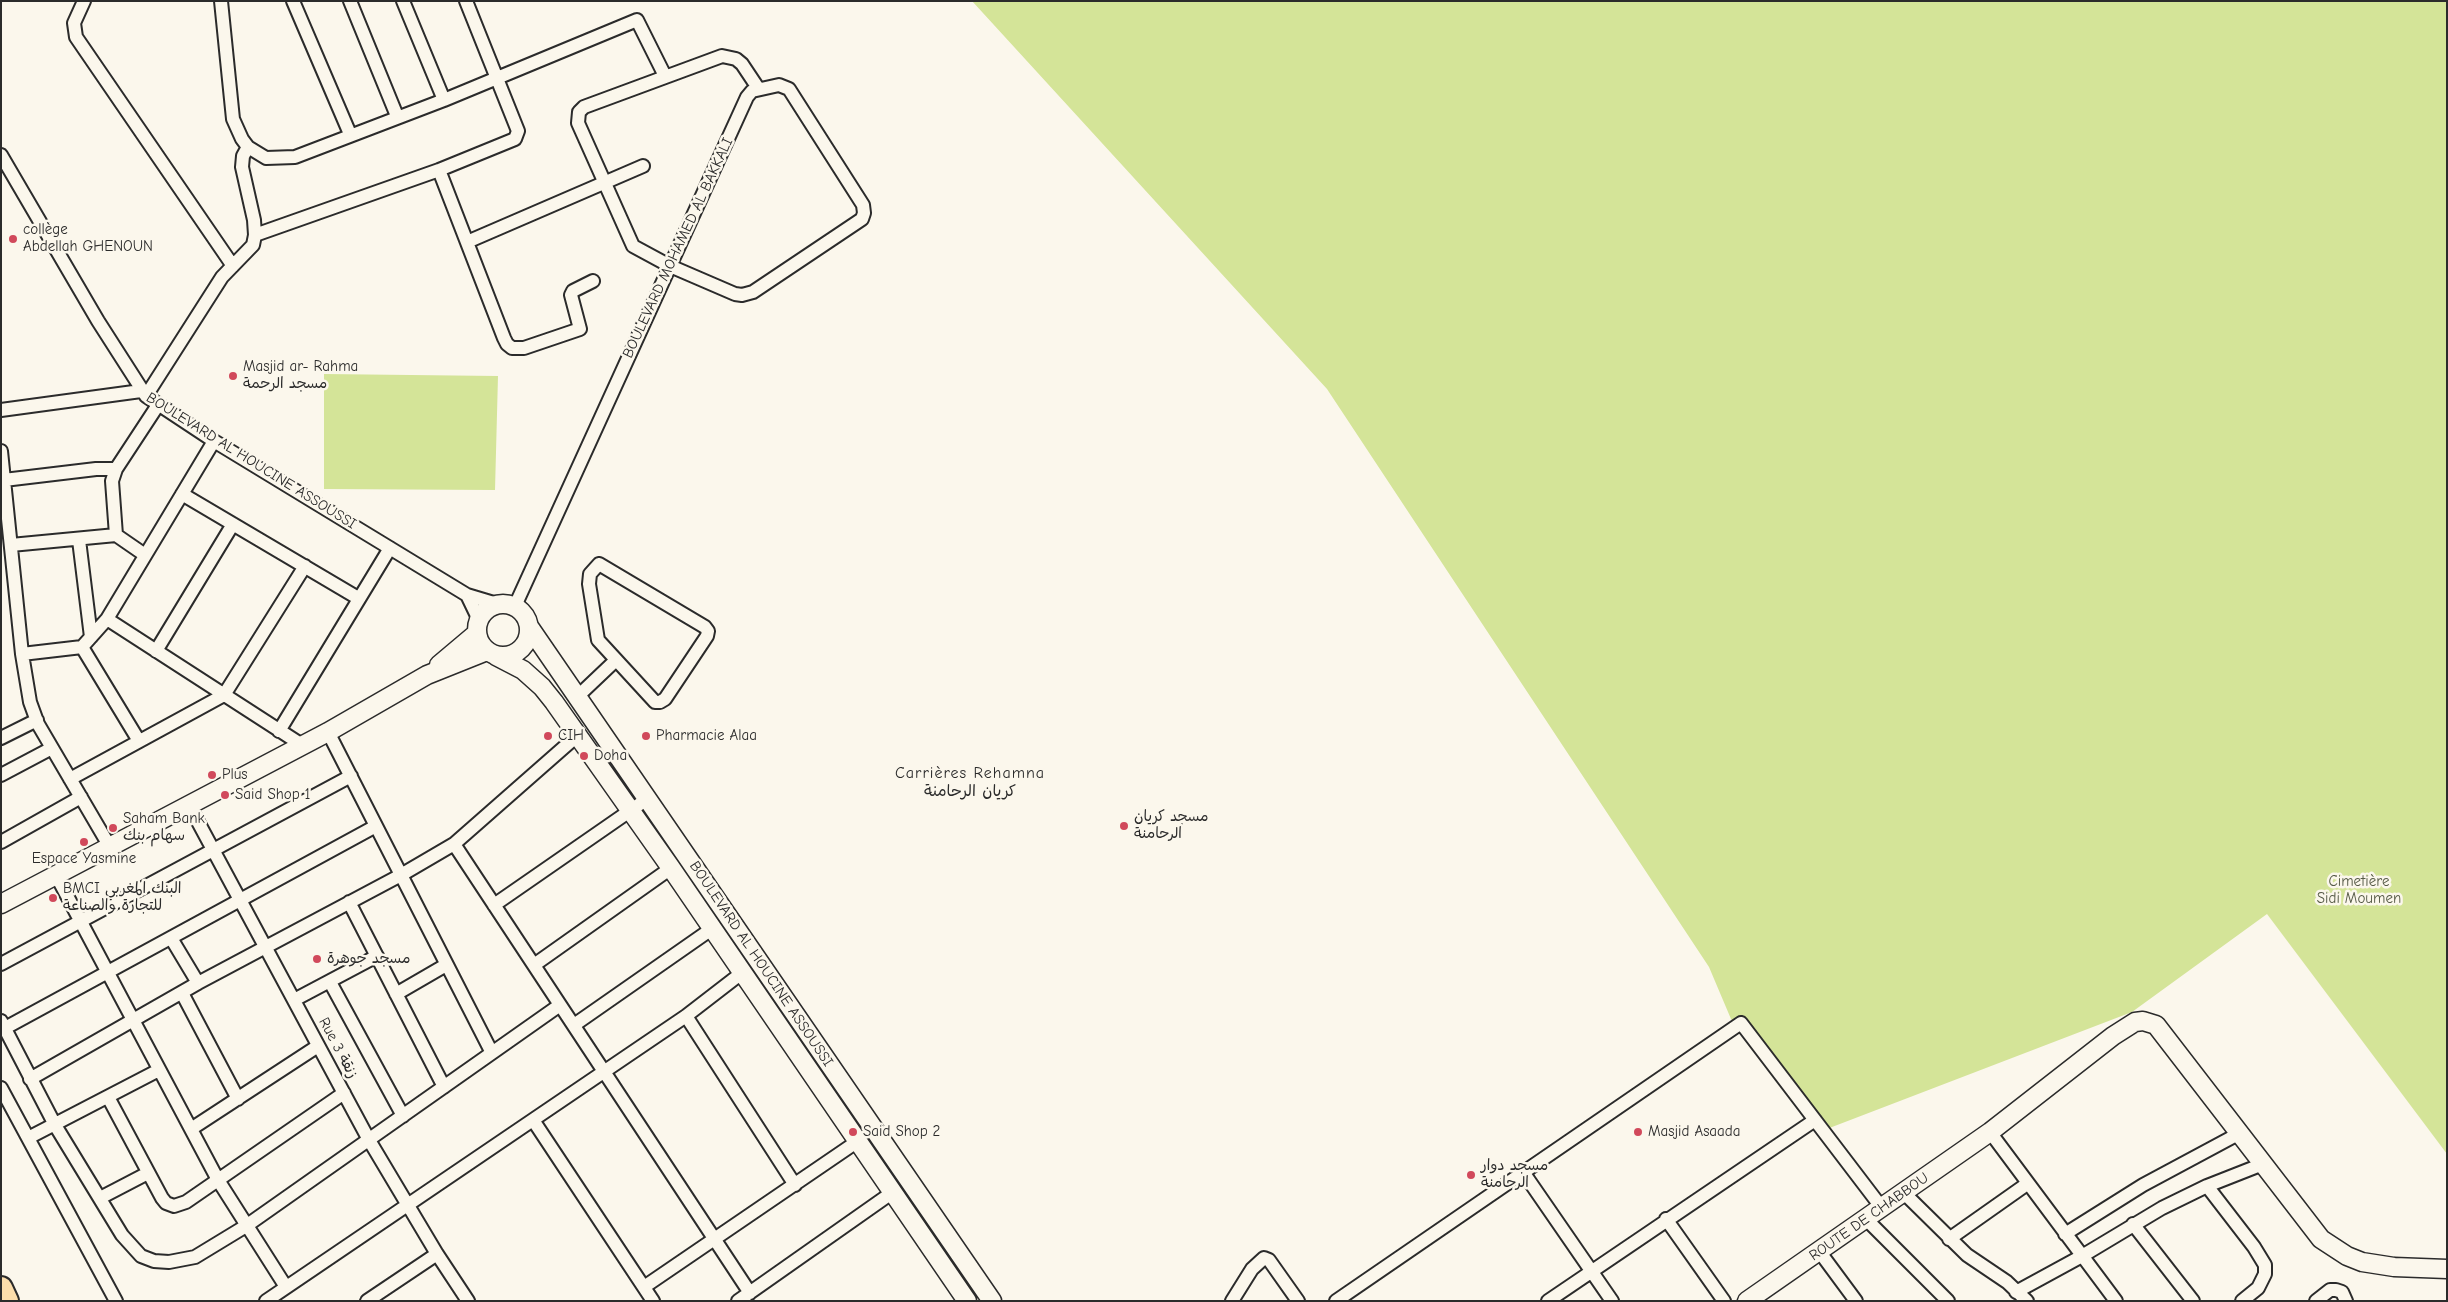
<!DOCTYPE html>
<meta charset="utf-8">
<style>
body{margin:0}
#map{position:relative;width:2448px;height:1302px;overflow:hidden;background:#fbf7ec;font-family:"Comic Neue",sans-serif}
canvas{display:block}
.frame{position:absolute;inset:0;border:2px solid #2b2b2b;pointer-events:none}
</style>
<div id="map">
<canvas width="2448" height="1302"></canvas>
<div class="frame"></div>
</div>
<script>
const g = document.querySelector('canvas').getContext('2d');
g.lineJoin = 'round';
function paint(path, color) {
  g.fillStyle = color;
  g.fill(path, 'evenodd');
}
function toPath(rows) {
  const path = new Path2D();
  for (const r of rows) {
    if (r.length === 3) {
      path.moveTo(r[0] + r[2], r[1]);
      path.arc(r[0], r[1], r[2], 0, 2 * Math.PI);
      continue;
    }
    path.moveTo(r[0], r[1]);
    for (let i = 2; i < r.length; i += 2) path.lineTo(r[i], r[i + 1]);
  }
  return path;
}
function trace(path, color, width, dash) {
  g.strokeStyle = color;
  g.lineWidth = width;
  g.lineCap = dash ? 'butt' : 'round';
  g.setLineDash(dash || []);
  g.stroke(path);
}
function label(font, color, halo, rows, align = 'center') {
  g.font = font + ' "Comic Neue","Playpen Sans Arabic",sans-serif';
  g.lineWidth = 5;
  g.setLineDash([]);
  g.textBaseline = 'middle';
  g.strokeStyle = halo;
  g.fillStyle = color;
  for (const [text, x, y, turn = 0] of rows) {
    g.save();
    g.translate(x, y);
    g.rotate((+turn || 0) * Math.PI / 180);
    g.textAlign = isNaN(turn) ? turn : align;
    if (halo) g.strokeText(text, 0, 0);
    g.fillText(text, 0, 0);
    g.restore();
  }
}
const green = toPath([
 [972,1,2447,1,2447,1154,2267,914,2132,1012,1819,1132,1731,1019,1709,967,1327,389],
 [324,374,498,376,495,490,324,489]
]);
const street = toPath([
 [84,1,74,23,76,37,233,266],
 [221,1,233,119,242,139,248,147,266,158,295,157,444,100,637,20,665,76],
 [293,1,350,134],
 [350,1,397,116],
 [403,1,444,100],
 [1,155,98,321,146,396,214,441,467,595,497,604],
 [439,170,504,338,507,344,512,348,524,348,580,329,571,295,573,291,593,281],
 [255,235,439,170,515,139,518,131,466,1],
 [467,242,643,166],
 [146,396,222,277,253,245,255,235,254,220,242,167,243,156,248,147],
 [1,410,141,391],
 [1,451,22,654,30,702,38,724,110,847],
 [4,480,96,469,116,469],
 [182,494,358,598],
 [79,540,91,637],
 [11,545,116,535],
 [145,555,116,535,112,481,116,469,158,405],
 [599,564,705,627,708,631,707,636,665,699,660,702,655,702,598,640,589,584,590,574,599,564],
 [467,595,479,620],
 [515,606,670,266,747,97,752,91,779,85,789,89,863,205,864,213,862,219,753,292,742,295,735,294,670,266,633,246,578,123,579,112,584,107,722,56,736,59,742,64,758,88],
 [107,619,302,745],
 [82,647,139,741],
 [156,651,233,524],
 [22,654,82,647,107,619,214,441],
 [577,697,616,660],
 [279,731,390,548],
 [328,732,492,1053],
 [1,738,37,720],
 [1,775,52,748],
 [70,779,224,695,305,566],
 [189,805,369,1140,437,1254,468,1301],
 [1,842,81,797],
 [454,844,750,1293],
 [56,875,218,1180,286,1287],
 [349,902,444,1087],
 [494,905,647,799],
 [171,938,198,983],
 [1,964,351,776],
 [534,965,671,868],
 [330,982,403,1116],
 [182,993,238,1099],
 [396,994,446,965],
 [294,1000,377,956],
 [686,1016,795,1185],
 [1,1021,55,1125,122,1235,141,1256,154,1261,169,1262,195,1257,246,1226,560,1005],
 [574,1025,713,928],
 [5,1028,376,826],
 [30,1079,198,983,401,875,454,844,578,735],
 [1,1088,116,1301],
 [108,1097,162,1198,166,1203,174,1206,186,1202,344,1093],
 [533,1120,653,1301],
 [191,1129,318,1046],
 [1990,1132,2116,1301],
 [28,1138,159,1070],
 [1523,1172,1612,1301],
 [2207,1186,2254,1247,2265,1265,2265,1274,2258,1288,2242,1301],
 [1904,1193,1967,1255,2007,1282,2027,1301],
 [100,1198,148,1173],
 [1666,1219,1724,1301],
 [1866,1219,1948,1301],
 [2133,1224,2193,1301],
 [2065,1234,2143,1185,2240,1133],
 [1949,1239,2027,1184],
 [1819,1251,1856,1301],
 [644,1287,858,1141],
 [2016,1292,2082,1256,2162,1208,2207,1186,2263,1164],
 [266,1301,686,1016,743,972],
 [367,1301,437,1254],
 [738,1301,893,1192],
 [1232,1301,1252,1269,1264,1258,1269,1260,1298,1301],
 [1336,1301,1741,1023,1882,1208],
 [1548,1301,1815,1120],
 [2316,1301,2330,1290,2336,1290,2342,1292,2346,1301]
]);
const secondary = toPath([
 [503,630,26],
 [530,628,992,1301],
 [496,656,523,670,542,687,554,702,671,868,967,1301],
 [439,665,477,633],
 [1,904,328,732,427,675,487,651],
 [1747,1301,1990,1132,2113,1036,2135,1022,2143,1021,2156,1025,2321,1239,2347,1256,2362,1262,2394,1267,2447,1269]
]);
const highway = toPath([
 [1,1288,7,1301]
]);
const markers = [
 [13,239,5,"#d1495b"],
 [233,376,5,"#d1495b"],
 [548,736,5,"#d1495b"],
 [646,736,5,"#d1495b"],
 [584,756,5,"#d1495b"],
 [212,775,5,"#d1495b"],
 [225,795,5,"#d1495b"],
 [1124,826,5,"#d1495b"],
 [113,828,5,"#d1495b"],
 [84,842,5,"#d1495b"],
 [53,898,5,"#d1495b"],
 [317,959,5,"#d1495b"],
 [853,1132,5,"#d1495b"],
 [1638,1132,5,"#d1495b"],
 [1471,1175,5,"#d1495b"]
];
const poiNames = [
 ["collège",23,230],
 ["Abdellah GHENOUN",23,247],
 ["Masjid ar- Rahma",243,367],
 ["مسجد الرحمة",243,384],
 ["CIH",558,736],
 ["Pharmacie Alaa",656,736],
 ["Doha",594,756],
 ["Plus",222,775],
 ["Said Shop 1",235,795],
 ["مسجد كريان",1134,817],
 ["الرحامنة",1134,834],
 ["Saham Bank",123,819],
 ["سهام بنك",123,836],
 ["Espace Yasmine",84,859,"center"],
 ["BMCI البنك المغربي",63,889],
 ["للتجارة والصناعة",63,906],
 ["مسجد جوهرة",327,959],
 ["Said Shop 2",863,1132],
 ["Masjid Asaada",1648,1132],
 ["مسجد دوار",1481,1166],
 ["الرحامنة",1481,1183]
];
const streetNames = [
 ["BOULEVARD MOHAMED AL BAKKALI",678,248,-65],
 ["BOULEVARD AL HOUCINE ASSOUSSI",251,461,32],
 ["BOULEVARD AL HOUCINE ASSOUSSI",761,964,56],
 ["Rue 3 زنقة",338,1048,62],
 ["ROUTE DE CHABBOU",1869,1217,-35]
];
const parkNames = [
 ["Cimetière",2359,882],
 ["Sidi Moumen",2359,899]
];
const neighbourhoodNames = [
 ["Carrières Rehamna",970,773],
 ["كريان الرحامنة",970,791]
];
paint(green, '#d4e498');
trace(street, '#2b2b2b', 16);
trace(secondary, '#2b2b2b', 21);
trace(highway, '#2b2b2b', 26);
trace(street, '#fbf7ec', 12);
trace(secondary, '#fbf7ec', 18);
trace(highway, '#fbddab', 22);
for (const [x, y, r, color] of markers) {
  const dot = new Path2D();
  dot.arc(x, y, r, 0, 2 * Math.PI);
  g.fillStyle = color;
  g.fill(dot);
  trace(dot, '#fbf7ec', 2);
}
label('15px', '#2b2b2b', '#fbf7ec', poiNames, 'left');
label('15px', '#2b2b2b', '#fbf7ec', streetNames);
label('15px', '#555946', '#fbf7ec', parkNames);
g.letterSpacing = '1px';
label('16px', '#2b2b2b', '#fbf7ec', neighbourhoodNames);
g.letterSpacing = '0px';
</script>
